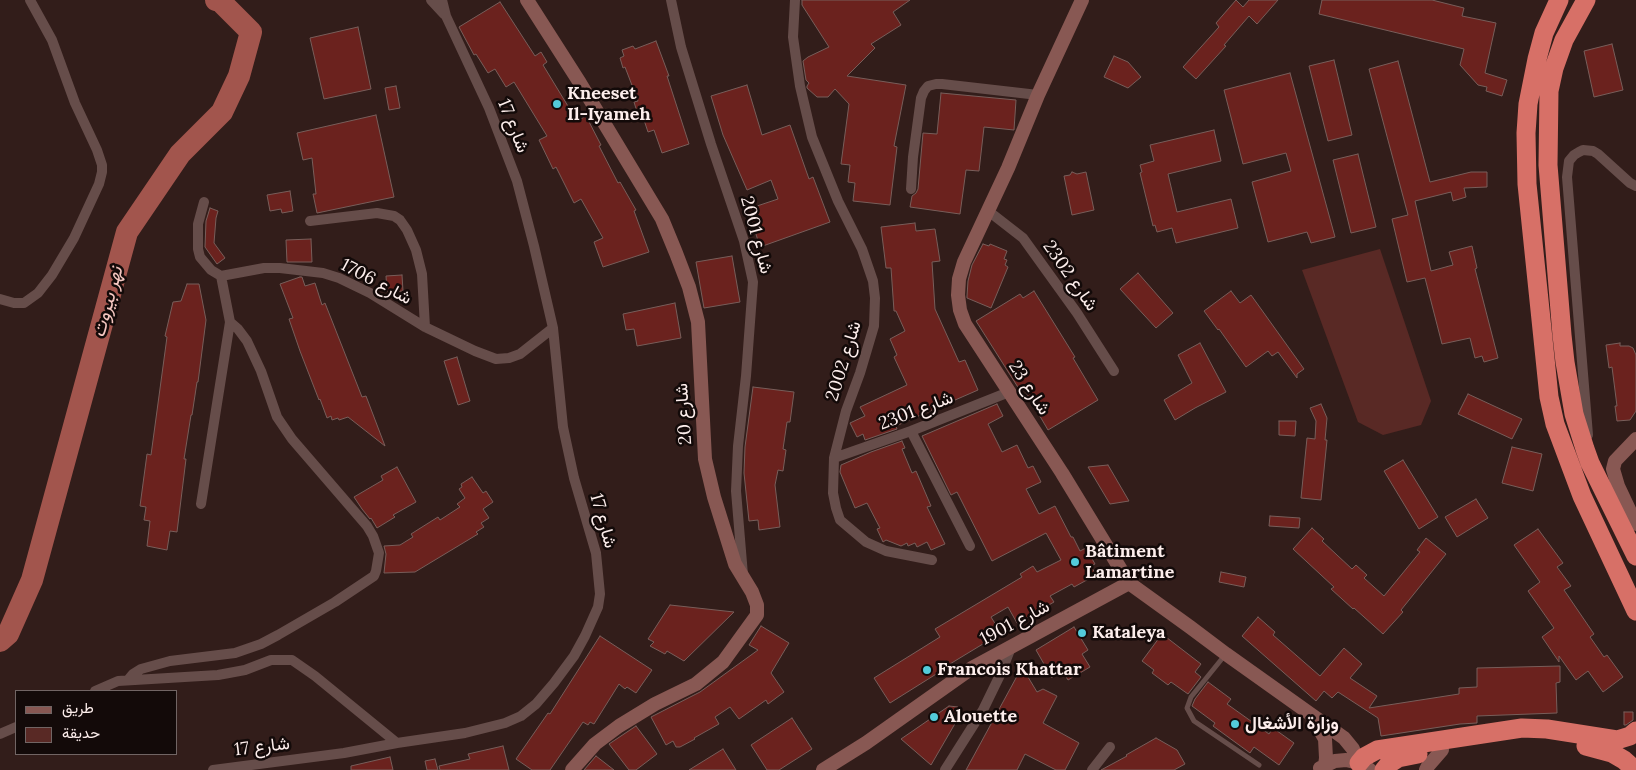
<!DOCTYPE html>
<meta charset="utf-8">
<style>
body{margin:0}
#map{position:relative;width:1636px;height:770px;overflow:hidden;background:#321d1a;font-family:Lora,Vazirmatn,serif}
canvas{display:block}
.legend{position:absolute;left:15px;top:690px;width:162px;height:65px;box-sizing:border-box;background:#130a09;border:1px solid #716564;margin:0;padding:6px 9px;list-style:none;font-size:15px;color:#fdeeec}
.legend li{display:flex;align-items:center;gap:10px;height:25px}
.legend b{width:25px;border:1px solid #716564}
</style>
<div id="map">
<canvas width="1636" height="770"></canvas>
<ul class="legend">
<li><b style="height:6px;background:#885853"></b>طريق</li>
<li><b style="height:14px;background:#592925"></b>حديقة</li>
</ul>
</div>
<script>
const g = document.querySelector('canvas').getContext('2d');
g.lineJoin = 'round';
function paint(path, color) {
  g.fillStyle = color;
  g.fill(path, 'evenodd');
}
function toPath(rows) {
  const path = new Path2D();
  for (const r of rows) {
    path.moveTo(r[0], r[1]);
    for (let i = 2; i < r.length; i += 2) path.lineTo(r[i], r[i + 1]);
  }
  return path;
}
function trace(path, color, width, dash) {
  g.strokeStyle = color;
  g.lineWidth = width;
  g.lineCap = dash ? 'butt' : 'round';
  g.setLineDash(dash || []);
  g.stroke(path);
}
function label(font, color, halo, rows, align = 'center') {
  g.font = font + ' Lora,Vazirmatn,serif';
  g.lineWidth = 5;
  g.setLineDash([]);
  g.textBaseline = 'middle';
  g.strokeStyle = halo;
  g.fillStyle = color;
  for (const [text, x, y, turn = 0] of rows) {
    g.save();
    g.translate(x, y);
    g.rotate((+turn || 0) * Math.PI / 180);
    g.textAlign = isNaN(turn) ? turn : align;
    if (halo) g.strokeText(text, 0, 0);
    g.fillText(text, 0, 0);
    g.restore();
  }
}
const green = toPath([
 [1380,249,1431,401,1421,425,1383,435,1358,422,1302,270]
]);
const river = toPath([
 [0,641,8,634,32,580,127,232,180,154,222,112,239,76,251,32,220,1,216,0]
]);
const building = toPath([
 [802,0,910,0,893,12,901,25,871,44,875,48,847,76,906,85,894,146,897,147,890,205,853,201,855,183,848,182,850,165,841,164,849,104,835,89,828,97,817,97,807,88,807,86,809,83,806,80,803,61,808,57,829,47,802,5,802,0],
 [1236,0,1243,7,1249,0,1278,0,1257,24,1249,16,1224,45,1226,46,1196,79,1183,67,1219,27,1216,23,1236,0],
 [1322,0,1432,0,1464,8,1462,16,1496,23,1485,73,1507,80,1502,96,1486,91,1487,87,1478,85,1460,65,1464,49,1319,14,1322,0],
 [500,2,535,56,541,52,547,62,543,65,577,121,586,116,601,145,599,146,618,183,620,182,636,210,634,211,649,252,603,267,594,242,603,238,581,199,574,203,556,167,553,169,539,140,547,136,514,82,506,87,495,69,488,73,476,54,474,55,459,27,500,2],
 [358,27,371,89,324,99,310,38,358,27],
 [656,41,669,76,667,76,689,144,662,153,654,130,648,132,642,114,638,115,634,102,638,101,625,67,623,68,620,58,624,56,622,50,633,46,635,49,656,41],
 [1612,44,1623,90,1594,97,1584,51,1612,44],
 [1114,56,1128,62,1141,77,1128,88,1104,77,1114,56],
 [1334,60,1352,135,1328,141,1309,66,1334,60],
 [1398,61,1430,182,1471,172,1487,172,1487,187,1464,188,1466,197,1453,201,1451,192,1415,201,1431,271,1453,265,1449,252,1472,246,1477,268,1475,269,1498,358,1484,362,1482,356,1475,358,1470,338,1442,344,1425,278,1407,282,1392,219,1408,215,1369,69,1398,61],
 [1290,73,1335,237,1311,243,1307,232,1268,242,1252,182,1291,171,1286,153,1243,164,1224,90,1290,73],
 [747,85,762,135,790,125,809,179,813,177,830,222,760,247,748,209,778,199,771,180,747,190,723,135,711,96,747,85],
 [396,86,400,108,389,110,385,88,396,86],
 [941,93,1016,100,1014,130,984,127,979,171,966,170,960,214,910,207,912,196,916,193,918,189,923,133,937,134,941,93],
 [376,115,394,197,317,213,313,194,316,194,312,158,303,160,297,133,376,115],
 [1214,130,1221,161,1168,174,1177,212,1231,199,1238,228,1176,243,1172,228,1157,232,1155,225,1153,226,1140,173,1142,172,1140,165,1154,161,1150,145,1214,130],
 [1358,154,1376,227,1351,233,1333,160,1358,154],
 [1072,172,1077,174,1086,172,1094,210,1072,215,1064,176,1070,175,1072,172],
 [290,191,293,211,282,213,281,209,270,211,267,195,290,191],
 [210,208,218,211,216,218,214,243,225,258,217,264,205,247,206,221,210,208],
 [915,223,916,231,935,229,940,261,932,262,935,309,959,362,965,360,978,390,907,421,896,426,897,429,865,440,863,434,857,437,850,423,865,416,860,407,907,385,894,357,897,355,890,339,905,331,896,311,894,311,891,268,886,268,881,227,915,223],
 [311,239,312,262,287,262,286,240,311,239],
 [983,244,989,246,990,244,1007,251,1004,259,1007,260,1005,265,1008,267,991,308,967,298,967,296,968,281,972,265,983,244],
 [732,256,740,302,704,308,696,262,732,256],
 [1138,273,1173,313,1156,328,1120,289,1138,273],
 [402,275,403,291,387,292,386,276,402,275],
 [300,277,302,277,305,286,315,283,322,305,325,303,362,397,366,396,385,446,348,417,339,420,338,418,332,420,331,416,327,418,320,399,319,400,300,351,289,319,293,318,280,284,300,277],
 [187,284,199,284,206,320,198,382,197,382,192,415,191,415,184,459,186,459,177,532,170,531,167,550,147,546,150,521,144,520,146,507,140,506,147,454,151,455,167,337,165,336,173,302,181,301,187,284],
 [1034,291,1075,357,1073,358,1098,400,1048,430,1024,389,1021,392,976,321,1020,294,1023,298,1034,291],
 [1231,291,1240,303,1251,295,1304,369,1297,374,1297,378,1278,352,1272,356,1268,351,1246,367,1219,329,1218,330,1204,311,1231,291],
 [675,303,681,338,637,346,634,329,626,330,623,314,675,303],
 [1200,343,1226,392,1195,408,1175,420,1164,400,1192,383,1178,355,1200,343],
 [1620,343,1620,346,1629,346,1633,348,1636,355,1636,411,1630,420,1617,421,1615,406,1617,406,1612,367,1609,368,1606,345,1620,343],
 [457,357,470,401,458,405,444,361,457,357],
 [753,387,794,392,790,422,787,422,783,449,786,450,783,471,778,470,775,485,780,527,759,530,758,520,749,521,744,473,745,447,753,387],
 [1468,394,1522,419,1512,439,1458,414,1468,394],
 [997,404,1003,416,988,424,1002,452,1017,445,1028,468,1033,466,1041,482,1026,489,1039,514,1055,506,1071,537,1073,537,1080,551,1086,548,1095,564,1091,566,1096,575,1074,587,1072,584,1050,596,1054,602,1017,623,1008,607,991,617,1001,633,940,670,941,671,890,703,874,678,940,637,935,629,1022,577,1020,574,1033,566,1037,572,1061,560,1046,533,992,561,957,492,951,495,922,436,997,404],
 [1321,404,1327,418,1325,440,1327,440,1321,500,1301,498,1307,438,1315,439,1316,421,1310,408,1321,404],
 [1279,421,1296,421,1295,436,1279,435,1279,421],
 [902,441,905,448,902,449,912,473,916,471,931,506,927,507,945,544,931,550,927,542,917,547,915,543,908,546,907,543,901,546,886,540,883,542,877,529,880,528,867,503,855,508,840,472,841,465,871,452,902,441],
 [1512,447,1542,454,1533,491,1502,483,1512,447],
 [1403,460,1438,517,1419,529,1384,471,1403,460],
 [1108,465,1129,501,1110,504,1088,467,1108,465],
 [397,467,416,502,393,515,395,517,377,528,371,518,370,519,362,509,354,497,383,480,381,476,397,467],
 [472,477,483,493,486,491,493,502,483,509,489,518,481,523,484,527,476,532,478,534,415,572,384,573,386,554,384,546,400,545,413,537,411,534,438,517,440,520,460,507,457,504,465,498,459,489,462,487,461,484,472,477],
 [1476,499,1488,518,1457,537,1445,517,1476,499],
 [1270,516,1300,518,1299,528,1269,526,1270,516],
 [1312,528,1324,539,1322,541,1352,569,1356,565,1367,575,1364,578,1384,596,1420,552,1417,550,1426,538,1446,554,1401,610,1403,612,1383,634,1354,608,1353,609,1331,589,1334,587,1293,549,1312,528],
 [1538,529,1563,563,1557,567,1571,586,1564,590,1594,634,1590,637,1604,657,1607,655,1623,677,1603,692,1588,671,1576,680,1559,656,1559,662,1542,637,1554,628,1528,591,1540,582,1514,545,1538,529],
 [1221,572,1246,577,1244,587,1219,582,1221,572],
 [670,605,734,612,684,661,667,651,665,654,650,646,654,642,648,639,670,605],
 [1258,617,1275,632,1273,635,1320,676,1344,648,1362,664,1350,678,1377,696,1369,708,1459,694,1459,688,1477,687,1477,668,1560,666,1560,682,1556,683,1557,713,1477,716,1477,723,1460,724,1381,736,1378,718,1338,692,1332,698,1324,691,1316,701,1242,636,1258,617],
 [761,626,789,643,771,673,784,692,768,704,766,700,739,719,730,707,715,717,719,724,694,738,695,739,680,747,676,747,673,741,666,745,651,717,700,692,758,650,749,645,761,626],
 [1074,627,1088,650,1082,654,1090,667,1068,680,1059,665,1052,678,1036,650,1074,627],
 [1162,634,1201,664,1195,672,1201,677,1188,694,1171,682,1168,685,1152,673,1154,670,1142,661,1162,634],
 [600,636,652,670,636,693,627,687,625,689,619,684,594,724,590,722,588,725,583,722,550,770,532,770,516,759,548,713,550,714,600,636],
 [1022,667,1037,692,1043,689,1057,696,1043,723,1079,743,1065,770,1056,770,1025,754,1017,770,966,770,1022,667],
 [1208,682,1231,699,1227,704,1269,734,1273,728,1294,743,1279,765,1254,747,1250,753,1213,726,1215,723,1192,706,1195,699,1208,682],
 [949,706,958,707,960,715,931,765,901,739,949,706],
 [1624,712,1633,712,1633,720,1626,725,1624,725,1624,712],
 [792,718,812,749,779,770,767,770,751,745,792,718],
 [636,726,657,754,636,770,629,770,609,744,636,726],
 [1156,738,1177,750,1185,764,1174,770,1101,770,1127,756,1126,755,1156,738],
 [503,746,509,770,440,770,439,766,470,759,468,754,503,746],
 [723,749,736,770,689,770,723,749],
 [596,756,614,770,584,770,596,756],
 [390,757,393,770,351,770,351,766,390,757],
 [435,759,438,770,427,770,425,761,435,759]
]);
const lane = toPath([
 [1225,655,1191,697,1187,708,1194,721,1259,765]
]);
const street = toPath([
 [431,0,444,14],
 [671,0,681,47,711,144,744,241,753,282,746,376,738,446,736,491,743,575],
 [795,0,793,37,800,86,812,137,838,201,862,249,873,281,875,298,874,326,860,373,846,411,834,458,833,493,836,508,840,520,866,542,886,551,932,560],
 [911,189,913,157,921,98,924,91,928,86,936,84,942,84,1038,95],
 [204,202,198,224,198,249,200,257,211,270,221,276,264,268,280,268,323,273,339,278,370,293,425,327,475,351,496,359,509,358,520,354,553,328],
 [987,210,1023,238,1077,313,1114,371],
 [310,221,377,213,394,216,400,220,407,230,416,250,422,274,425,327],
 [0,299,14,303,24,303,38,293,52,275,74,238,99,184,102,172,102,165,97,150,75,103,52,40,30,0],
 [911,431,970,546],
 [1588,435,1567,177,1569,161,1574,155,1579,152,1583,150,1593,151,1598,154,1630,183,1636,186],
 [834,458,911,431,1009,392],
 [201,504,230,322],
 [128,680,133,674,141,669,170,661,235,653,261,644,278,635,335,602,374,576,376,571,379,553,373,536,367,526,292,439,277,417,261,371,247,341,238,329,230,322,221,276],
 [95,691,118,681,218,675,245,670,271,660,292,660,315,676,397,743],
 [0,734,16,727],
 [213,770,344,753,397,743,465,733,505,723,521,716,536,704,554,683,574,656,585,636,598,607,600,594,596,553,574,478,563,427,553,328,534,246,517,181,489,108,446,16,442,0],
 [945,770,983,710,1001,673,1012,645],
 [1092,770,1110,747]
]);
const secondary = toPath([
 [527,0,580,83,662,219,676,253,689,287,698,322,705,459,714,497,735,564,752,592,757,605,757,615,723,662,696,684,655,704,619,726,595,744,572,770],
 [1082,0,1038,95,1008,168,964,262,959,279,958,295,960,310,965,324,1062,473,1129,583,1190,627,1226,654,1344,738,1353,749,1357,762],
 [1636,439,1615,461,1613,469,1618,486,1636,524],
 [1314,720,1325,739,1326,758,1325,765],
 [1320,768,1335,761,1346,760,1359,763,1370,770],
 [823,770,866,743,972,668,1129,583],
 [1426,770,1428,766,1442,750]
]);
const highway = toPath([
 [1559,0,1544,33,1537,59,1528,104,1526,133,1527,184,1549,397,1555,424,1582,496,1636,611],
 [1586,0,1564,40,1554,68,1549,91,1548,165,1562,335,1565,362,1574,414,1585,449,1590,463,1636,556],
 [1586,746,1612,753,1624,760,1635,770],
 [1359,763,1364,757,1377,750,1522,728,1547,729,1617,740,1630,736,1636,731],
 [1384,770,1389,764,1398,758,1418,754]
]);
const markers = [
 [557,104,5,"#53cbda"],
 [1075,562,5,"#53cbda"],
 [1082,633,5,"#53cbda"],
 [927,670,5,"#53cbda"],
 [934,717,5,"#53cbda"],
 [1235,724,5,"#53cbda"]
];
const poiNames = [
 ["Kneeset",567,94],
 ["Il-Iyameh",567,115],
 ["Bâtiment",1085,552],
 ["Lamartine",1085,573],
 ["Kataleya",1092,633],
 ["Francois Khattar",937,670],
 ["Alouette",944,717],
 ["وزارة الأشغال",1245,724]
];
const streetNames = [
 ["شارع 17",513,126,68],
 ["شارع 2001",756,235,75],
 ["شارع 2302",1070,276,55],
 ["شارع 1706",376,282,28],
 ["شارع 2002",844,361,-73],
 ["شارع 23",1029,388,57],
 ["شارع 2301",916,411,-21],
 ["شارع 20",684,414,-94],
 ["شارع 17",603,521,74],
 ["شارع 1901",1015,623,-28],
 ["شارع 17",262,747,-7]
];
const waterNames = [
 ["نهر بيروت",108,302,-75]
];
paint(green, '#592925');
trace(river, '#a2554d', 22);
paint(building, '#6b221e');
trace(building, '#785e5a', 1);
trace(lane, '#664d4a', 5);
trace(street, '#664d4a', 10);
trace(secondary, '#885853', 14);
trace(highway, '#d77067', 19);
for (const [x, y, r, color] of markers) {
  const dot = new Path2D();
  dot.arc(x, y, r, 0, 2 * Math.PI);
  g.fillStyle = color;
  g.fill(dot);
  trace(dot, '#130a09', 2);
}
label('bold 18px', '#fdeeec', '#130a09', poiNames, 'left');
label('18px', '#fdeeec', '#130a09', streetNames);
label('italic 19px', '#f5c7c1', '#130a09', waterNames);
</script>
